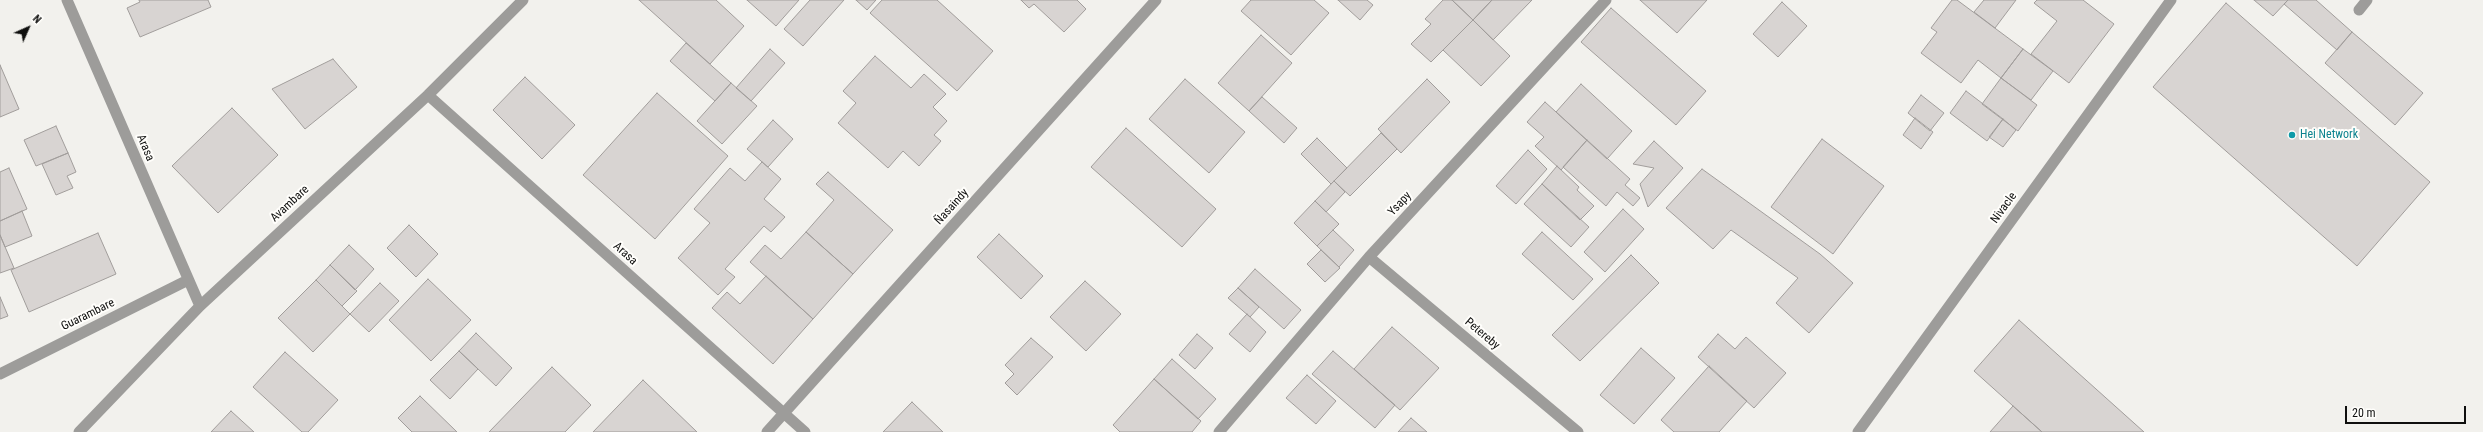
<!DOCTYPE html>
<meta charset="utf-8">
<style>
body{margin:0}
#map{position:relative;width:2483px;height:432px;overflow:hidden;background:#f2f1ed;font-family:"Roboto Condensed",sans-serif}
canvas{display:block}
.north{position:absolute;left:8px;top:8px;width:40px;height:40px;-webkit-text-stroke:3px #fffefb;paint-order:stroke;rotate:45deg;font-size:11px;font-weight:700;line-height:16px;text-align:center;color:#0f0f0e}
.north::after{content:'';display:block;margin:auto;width:14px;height:18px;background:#0f0f0e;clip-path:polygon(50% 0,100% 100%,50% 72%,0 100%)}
.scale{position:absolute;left:2345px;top:406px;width:121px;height:18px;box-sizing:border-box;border:2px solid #0f0f0e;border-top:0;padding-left:5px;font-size:12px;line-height:14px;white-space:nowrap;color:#0f0f0e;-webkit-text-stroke:3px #fffefb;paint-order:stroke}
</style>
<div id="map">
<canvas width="2483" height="432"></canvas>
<div class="north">N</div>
<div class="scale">20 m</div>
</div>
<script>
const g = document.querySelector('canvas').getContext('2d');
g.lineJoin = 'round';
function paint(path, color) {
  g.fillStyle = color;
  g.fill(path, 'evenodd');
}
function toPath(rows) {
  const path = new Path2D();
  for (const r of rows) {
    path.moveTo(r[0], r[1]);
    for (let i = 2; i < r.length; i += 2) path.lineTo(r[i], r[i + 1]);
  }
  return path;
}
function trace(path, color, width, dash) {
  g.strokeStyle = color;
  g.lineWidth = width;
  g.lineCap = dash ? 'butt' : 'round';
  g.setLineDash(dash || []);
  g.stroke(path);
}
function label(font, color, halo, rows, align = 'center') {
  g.font = font + ' "Roboto Condensed",sans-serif';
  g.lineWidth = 4;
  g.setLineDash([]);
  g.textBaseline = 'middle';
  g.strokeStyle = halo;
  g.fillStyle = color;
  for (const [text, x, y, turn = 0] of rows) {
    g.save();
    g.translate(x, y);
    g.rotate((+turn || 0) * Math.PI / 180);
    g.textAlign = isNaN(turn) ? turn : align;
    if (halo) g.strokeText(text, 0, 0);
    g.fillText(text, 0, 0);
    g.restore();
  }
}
const building = toPath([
 [139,0,208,0,211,7,140,37,127,8,140,2,139,0],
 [639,0,716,0,744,26,710,64,639,0],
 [747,0,799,0,776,26,747,0],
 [810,0,844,0,803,46,784,29,810,0],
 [856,0,876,0,867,10,856,0],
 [882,0,937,0,993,51,957,91,870,13,882,0],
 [1021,0,1077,0,1086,9,1064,32,1034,4,1029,8,1021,0],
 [1251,0,1314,0,1329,13,1291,55,1241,11,1251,0],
 [1338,0,1367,0,1373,5,1360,20,1338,0],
 [1443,0,1452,0,1473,20,1431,62,1411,44,1431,24,1425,19,1443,0],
 [1452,0,1492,0,1473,20,1452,0],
 [1492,0,1532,0,1493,40,1473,20,1492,0],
 [1640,0,1707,0,1677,33,1640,0],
 [1952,0,1957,0,2023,49,2001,78,1978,60,1961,83,1921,53,1937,32,1931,28,1952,0],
 [1984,0,2016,0,1995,28,1974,12,1984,0],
 [2037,0,2083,0,2114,24,2069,83,2031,54,2057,21,2034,3,2037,0],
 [2254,0,2288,0,2273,16,2254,0],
 [2288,0,2316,0,2352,32,2337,50,2284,4,2288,0],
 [1782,2,1807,26,1778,57,1753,34,1782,2],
 [2226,3,2430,182,2357,266,2153,87,2226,3],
 [1611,8,1706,91,1676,125,1581,42,1611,8],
 [1473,20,1510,56,1481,86,1443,50,1473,20],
 [2352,32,2423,93,2395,125,2325,63,2352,32],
 [1261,35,1292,63,1249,111,1218,83,1261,35],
 [686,43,731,83,715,101,670,61,686,43],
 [770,49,785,63,751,101,736,88,770,49],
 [2023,49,2053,71,2031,100,2001,78,2023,49],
 [875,56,911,88,924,74,946,94,933,107,947,121,934,135,941,141,919,166,903,151,888,168,838,123,856,103,843,91,875,56],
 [333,59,357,87,305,129,272,89,333,59],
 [0,65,19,109,0,117,0,65],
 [525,77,575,125,542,159,493,110,525,77],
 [2001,78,2037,105,2018,131,1982,104,2001,78],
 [1185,79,1245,132,1209,173,1149,119,1185,79],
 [1427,79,1450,102,1401,153,1378,129,1427,79],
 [731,83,757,106,722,144,697,121,731,83],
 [1581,84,1632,131,1607,159,1556,112,1581,84],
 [1966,91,2003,119,1987,141,1950,113,1966,91],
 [657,93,728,156,655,239,583,175,657,93],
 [1921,95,1944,113,1930,131,1908,113,1921,95],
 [1262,97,1297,128,1284,143,1249,111,1262,97],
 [1545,102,1587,140,1561,170,1535,146,1544,137,1527,122,1545,102],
 [232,108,278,155,218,213,172,166,232,108],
 [1915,118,1933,132,1921,149,1903,135,1915,118],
 [2003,119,2016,130,2003,147,1989,137,2003,119],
 [773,120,793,139,768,167,747,149,773,120],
 [56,126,68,153,36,166,24,140,56,126],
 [1126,128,1216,209,1182,247,1091,167,1126,128],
 [1381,133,1397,149,1350,196,1334,181,1381,133],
 [1317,138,1347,168,1331,184,1301,154,1317,138],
 [1822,139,1884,186,1833,254,1771,207,1822,139],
 [1587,140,1630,179,1625,185,1640,198,1633,206,1617,192,1606,206,1563,167,1587,140],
 [1654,141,1683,168,1648,207,1640,184,1654,168,1633,164,1654,141],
 [1528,150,1547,169,1516,204,1496,186,1528,150],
 [68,153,76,172,67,176,73,188,56,195,42,164,68,153],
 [762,162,781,179,764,199,785,217,771,232,764,226,725,269,735,277,718,295,678,258,710,223,694,209,730,168,745,181,762,162],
 [1557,166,1579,187,1577,190,1594,206,1580,220,1542,184,1557,166],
 [9,168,27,209,0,221,0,172,9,168],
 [1702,169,1820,254,1853,283,1809,333,1776,303,1798,278,1731,230,1713,249,1666,208,1702,169],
 [828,172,893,230,853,274,806,232,834,200,816,184,828,172],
 [1334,181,1345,192,1326,212,1315,201,1334,181],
 [1542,184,1589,227,1571,247,1524,204,1542,184],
 [1315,201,1339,224,1317,246,1294,223,1315,201],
 [1623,209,1644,229,1605,272,1584,252,1623,209],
 [22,211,32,236,5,247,0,235,0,221,22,211],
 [409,225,438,254,416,277,387,248,409,225],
 [1333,230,1354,250,1339,267,1317,246,1333,230],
 [806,232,853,274,813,319,750,262,765,245,781,259,806,232],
 [1542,232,1593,279,1573,300,1522,254,1542,232],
 [98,233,116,274,29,312,11,270,98,233],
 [999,234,1043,276,1021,299,977,257,999,234],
 [0,235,14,268,0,273,0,235],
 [349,245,374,269,355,290,330,265,349,245],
 [1321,250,1340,268,1325,282,1307,264,1321,250],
 [1631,255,1659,283,1580,361,1552,335,1631,255],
 [330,265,357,291,342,306,316,280,330,265],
 [1255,269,1301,310,1284,329,1238,288,1255,269],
 [766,276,813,319,773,364,712,308,727,292,740,304,766,276],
 [428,279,471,320,431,361,389,320,428,279],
 [316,280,350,314,313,352,278,318,316,280],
 [1085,281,1121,314,1086,351,1050,317,1085,281],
 [380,283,399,301,369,332,350,314,380,283],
 [1238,288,1259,307,1250,317,1228,298,1238,288],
 [0,297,8,316,0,319,0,297],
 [1247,314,1266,332,1250,352,1229,334,1247,314],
 [2019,320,2144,432,2042,432,1974,371,2019,320],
 [1392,327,1439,368,1400,410,1354,369,1392,327],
 [476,333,512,368,496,386,459,351,476,333],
 [1197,334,1213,348,1195,369,1179,355,1197,334],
 [1718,334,1735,349,1746,337,1786,373,1754,408,1698,357,1718,334],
 [1031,338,1053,357,1017,395,1005,383,1014,374,1005,365,1031,338],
 [1641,348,1675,378,1634,424,1600,395,1641,348],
 [459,351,478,369,450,399,430,380,459,351],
 [1333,351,1395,405,1375,428,1312,374,1333,351],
 [285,352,338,400,308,432,302,432,253,387,285,352],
 [1172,359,1216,399,1198,419,1154,379,1172,359],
 [1709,366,1747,401,1719,432,1674,432,1661,420,1709,366],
 [552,367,591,405,565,432,489,432,552,367],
 [1307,375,1336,401,1316,424,1286,398,1307,375],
 [1154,379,1201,421,1192,432,1120,432,1113,425,1154,379],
 [643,380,697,432,593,432,643,380],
 [420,396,457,432,412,432,398,418,420,396],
 [912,402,943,432,883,432,912,402],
 [2013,406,2042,432,1990,432,2013,406],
 [231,411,254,432,211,432,231,411],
 [1411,418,1427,432,1398,432,1411,418]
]);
const service = toPath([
 [2359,10,2367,0]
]);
const minor = toPath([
 [67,0,200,306],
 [428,95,805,432],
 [1369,257,1578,432],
 [0,374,188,280],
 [79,432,200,306,428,95,523,0],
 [767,432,1156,0],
 [1219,432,1369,257,1606,0],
 [1858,432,2171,0]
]);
const markers = [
 [2292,135,4,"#0f9aa8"]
];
const cultureNames = [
 ["Hei Network",2300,135]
];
const streetNames = [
 ["Arasa",145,148,67],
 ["Avambare",290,204,-43],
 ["Ysapy",1400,204,-47],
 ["Ñasaindy",952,207,-48],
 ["Nivacle",2004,208,-54],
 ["Arasa",625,254,42],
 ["Guarambare",88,315,-26],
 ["Petereby",1482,334,40]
];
paint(building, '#d8d4d2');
trace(building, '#a19d9b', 1);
trace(service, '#9d9c9a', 11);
trace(minor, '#9d9c9a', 11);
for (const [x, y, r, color] of markers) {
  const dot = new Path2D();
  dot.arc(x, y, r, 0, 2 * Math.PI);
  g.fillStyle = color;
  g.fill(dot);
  trace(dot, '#fffefb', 1.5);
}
label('12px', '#0d838f', '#fffefb', cultureNames, 'left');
label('12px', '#0f0f0e', '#fffefb', streetNames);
</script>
